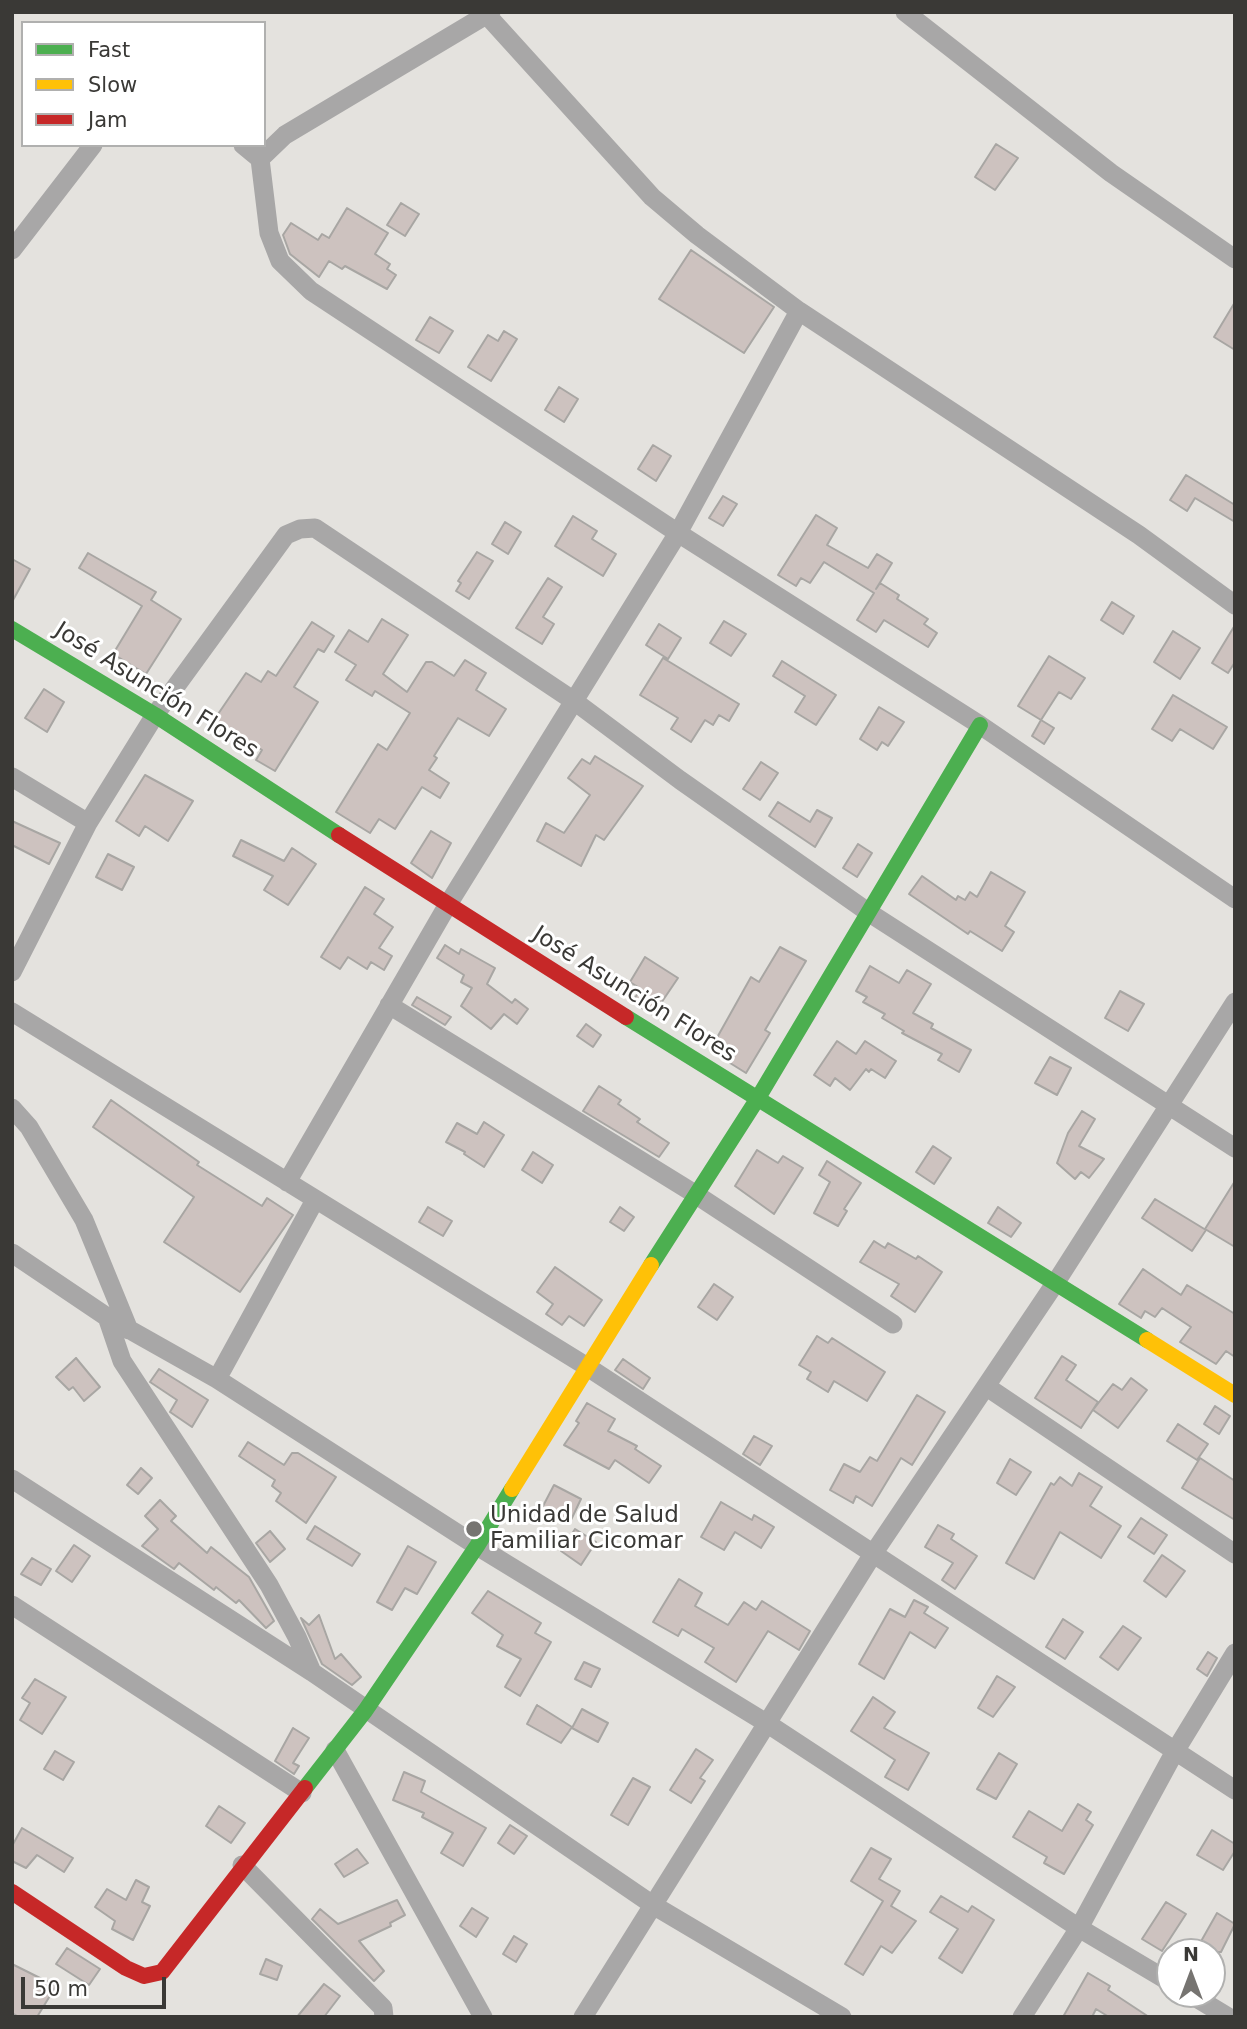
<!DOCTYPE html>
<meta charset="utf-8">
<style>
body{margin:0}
#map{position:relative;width:1247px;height:2029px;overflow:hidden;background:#e4e2de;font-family:"DejaVu Sans",sans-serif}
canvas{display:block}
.frame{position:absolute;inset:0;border:14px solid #3a3936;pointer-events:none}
.legend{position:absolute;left:21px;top:21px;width:245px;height:126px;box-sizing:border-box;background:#fff;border:2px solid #b0b0af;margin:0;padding:9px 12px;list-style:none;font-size:21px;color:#3a3936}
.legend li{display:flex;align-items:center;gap:14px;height:35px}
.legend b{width:35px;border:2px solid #b0b0af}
.north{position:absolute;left:1156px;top:1938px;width:70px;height:70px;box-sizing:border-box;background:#fff;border:2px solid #b0b0af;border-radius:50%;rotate:0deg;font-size:19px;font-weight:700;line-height:28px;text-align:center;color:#3a3936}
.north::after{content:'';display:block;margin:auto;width:24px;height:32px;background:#767471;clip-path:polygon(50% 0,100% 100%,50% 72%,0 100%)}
.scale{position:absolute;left:21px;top:1977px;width:145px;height:32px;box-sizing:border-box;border:4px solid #3a3936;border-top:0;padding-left:9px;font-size:21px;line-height:24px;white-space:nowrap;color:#3a3936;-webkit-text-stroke:5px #fff;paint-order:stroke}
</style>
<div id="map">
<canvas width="1247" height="2029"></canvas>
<div class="frame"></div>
<ul class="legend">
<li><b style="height:9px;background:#4caf50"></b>Fast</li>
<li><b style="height:9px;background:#ffc107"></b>Slow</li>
<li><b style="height:9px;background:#c62828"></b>Jam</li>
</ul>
<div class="north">N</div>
<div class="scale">50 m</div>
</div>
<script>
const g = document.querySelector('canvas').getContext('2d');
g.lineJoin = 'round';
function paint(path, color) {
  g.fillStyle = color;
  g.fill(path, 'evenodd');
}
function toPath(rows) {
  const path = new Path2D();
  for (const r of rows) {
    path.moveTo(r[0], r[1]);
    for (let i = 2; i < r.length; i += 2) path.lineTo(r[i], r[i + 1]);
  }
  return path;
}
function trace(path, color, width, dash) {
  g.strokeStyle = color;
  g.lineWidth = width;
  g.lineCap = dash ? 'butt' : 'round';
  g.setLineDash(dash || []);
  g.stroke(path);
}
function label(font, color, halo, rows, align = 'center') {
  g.font = font + ' "DejaVu Sans",sans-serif';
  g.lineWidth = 6;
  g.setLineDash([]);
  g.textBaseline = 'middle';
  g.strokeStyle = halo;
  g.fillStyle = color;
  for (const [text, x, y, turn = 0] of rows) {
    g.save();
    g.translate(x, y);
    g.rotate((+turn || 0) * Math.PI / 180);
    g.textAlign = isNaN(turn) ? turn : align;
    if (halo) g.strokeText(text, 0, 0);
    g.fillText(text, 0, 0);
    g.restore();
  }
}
const building = toPath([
 [996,144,1018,158,995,190,975,177,996,144],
 [401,203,419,214,405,236,387,225,401,203],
 [347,208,388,233,375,254,390,264,387,269,396,275,387,289,345,266,342,269,329,261,319,277,290,254,283,235,291,223,318,240,322,234,329,238,347,208],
 [691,250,774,307,744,353,659,299,691,250],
 [1235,302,1235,350,1214,337,1235,302],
 [430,317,453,331,439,353,416,340,430,317],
 [504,331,517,339,491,381,468,367,488,335,498,341,504,331],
 [559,387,578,399,564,422,545,410,559,387],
 [653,445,671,456,656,481,638,469,653,445],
 [1186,475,1235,505,1235,522,1195,498,1187,511,1170,500,1186,475],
 [723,496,737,504,723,526,709,518,723,496],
 [816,515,837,528,827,545,868,568,877,554,892,563,876,589,880,583,899,595,897,599,928,619,924,624,937,633,928,647,884,620,876,632,857,620,874,593,824,562,810,583,801,578,796,586,778,575,816,515],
 [573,516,597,531,592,539,616,554,603,576,555,546,573,516],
 [505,522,521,532,508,554,492,544,505,522],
 [477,552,493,561,469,599,456,591,461,583,458,581,477,552],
 [88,553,156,592,151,600,181,619,146,674,113,654,142,606,79,568,88,553],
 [12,559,30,569,12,602,12,559],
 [548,578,562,587,543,617,554,624,542,644,516,628,548,578],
 [1112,602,1134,616,1123,634,1101,620,1112,602],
 [382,619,408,635,383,674,407,692,426,662,432,662,454,676,465,660,486,673,476,690,506,709,489,736,458,718,434,756,437,758,429,770,449,783,440,798,422,787,395,829,379,819,370,833,336,812,378,744,387,750,410,713,375,691,372,696,346,680,356,665,335,652,349,630,368,642,382,619],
 [724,621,746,634,731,656,710,643,724,621],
 [312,622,334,636,324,652,318,649,294,687,318,702,275,771,256,760,262,750,214,720,246,673,261,682,268,671,276,676,312,622],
 [659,624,681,638,668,659,646,645,659,624],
 [1235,625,1235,662,1228,673,1212,663,1235,625],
 [1173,631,1200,648,1180,679,1154,662,1173,631],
 [1049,656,1085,678,1071,699,1059,692,1041,720,1018,706,1049,656],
 [663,658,739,704,729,721,719,715,713,725,705,720,691,742,671,729,678,718,640,695,663,658],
 [782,661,836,695,816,725,795,712,805,696,773,676,782,661],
 [44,689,64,702,47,732,25,718,44,689],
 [1173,695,1227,727,1213,749,1180,729,1172,741,1152,729,1173,695],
 [879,707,904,722,888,746,882,742,877,750,860,739,879,707],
 [1041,720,1054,728,1044,744,1032,736,1041,720],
 [595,756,643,786,604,840,596,835,581,866,537,841,546,823,564,833,590,795,568,778,582,759,590,764,595,756],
 [761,762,778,773,760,800,743,789,761,762],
 [145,775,193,801,168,841,145,826,139,836,116,821,145,775],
 [778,802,810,822,817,810,832,818,815,847,769,816,778,802],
 [12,821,60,843,49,864,12,845,12,821],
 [431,831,451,843,432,878,411,863,431,831],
 [241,840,284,861,292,848,316,864,288,905,264,890,273,876,233,856,241,840],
 [858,844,872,853,857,877,843,868,858,844],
 [108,854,134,867,122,890,96,877,108,854],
 [991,872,1025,892,1005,926,1014,932,1002,951,970,931,968,934,909,894,922,876,956,900,958,896,965,900,970,892,977,897,991,872],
 [365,887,384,899,374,914,393,927,379,948,392,956,384,970,371,962,367,969,348,957,340,969,321,957,365,887],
 [445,945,459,954,461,949,495,968,487,984,512,1003,515,999,528,1009,517,1024,504,1014,491,1029,461,1006,472,988,461,982,464,975,437,958,445,945],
 [780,947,806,961,765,1030,770,1033,746,1073,730,1063,734,1055,714,1043,751,977,759,982,780,947],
 [645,957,678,978,653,1015,632,1002,641,989,630,982,645,957],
 [870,966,899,983,907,970,931,984,913,1013,933,1024,931,1028,971,1050,959,1072,938,1060,942,1054,902,1033,904,1031,882,1018,885,1014,863,1002,867,997,856,991,870,966],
 [1120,991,1144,1004,1128,1031,1105,1018,1120,991],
 [417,997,451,1017,445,1025,412,1005,417,997],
 [586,1024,601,1035,593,1047,577,1036,586,1024],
 [837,1041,856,1054,865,1041,896,1061,885,1078,871,1069,869,1072,866,1069,850,1090,835,1078,830,1086,814,1075,837,1041],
 [1050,1057,1071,1068,1057,1095,1035,1083,1050,1057],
 [599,1086,621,1100,618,1104,640,1119,637,1122,669,1143,659,1157,583,1111,599,1086],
 [111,1100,199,1162,197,1165,262,1206,267,1198,293,1215,240,1292,164,1242,194,1197,93,1127,111,1100],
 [1082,1111,1095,1119,1079,1146,1104,1159,1089,1178,1081,1172,1075,1179,1057,1163,1068,1133,1082,1111],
 [484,1122,504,1135,484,1167,464,1154,465,1152,446,1142,457,1123,477,1134,484,1122],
 [933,1146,951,1158,934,1184,916,1172,933,1146],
 [757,1150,778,1163,783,1156,803,1168,774,1214,735,1186,757,1150],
 [533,1152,553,1165,542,1183,522,1170,533,1152],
 [827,1161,861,1183,844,1209,847,1211,838,1226,814,1213,830,1182,819,1175,827,1161],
 [1235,1181,1235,1247,1205,1229,1235,1181],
 [1155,1199,1206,1230,1192,1251,1142,1218,1155,1199],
 [428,1207,452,1221,443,1236,419,1222,428,1207],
 [620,1207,634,1217,624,1231,610,1222,620,1207],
 [998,1207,1021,1223,1011,1237,988,1223,998,1207],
 [874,1241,885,1248,888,1243,916,1259,918,1256,942,1272,915,1312,891,1296,899,1284,860,1262,874,1241],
 [555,1267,602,1300,584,1326,569,1316,562,1325,546,1314,553,1304,537,1292,555,1267],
 [1143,1269,1181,1295,1187,1285,1235,1314,1235,1357,1226,1351,1216,1364,1180,1342,1191,1327,1162,1308,1155,1317,1145,1311,1141,1318,1119,1304,1143,1269],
 [714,1284,733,1297,717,1320,698,1307,714,1284],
 [817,1336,828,1343,832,1338,885,1372,867,1401,834,1381,828,1392,807,1379,811,1372,799,1365,817,1336],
 [1062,1356,1076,1365,1066,1380,1098,1402,1081,1428,1035,1398,1062,1356],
 [76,1358,100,1387,84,1401,73,1387,69,1390,56,1377,76,1358],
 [623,1359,650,1378,643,1389,615,1370,623,1359],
 [159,1369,208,1400,192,1427,170,1412,177,1400,150,1382,159,1369],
 [1131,1378,1147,1390,1118,1428,1093,1410,1113,1384,1122,1390,1131,1378],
 [917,1395,945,1412,912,1465,901,1458,872,1506,856,1496,853,1503,830,1490,844,1464,860,1472,870,1457,877,1461,917,1395],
 [587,1403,615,1419,608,1431,637,1446,635,1449,661,1466,649,1483,615,1460,609,1469,564,1445,579,1423,576,1421,587,1403],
 [1215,1406,1230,1416,1219,1434,1204,1424,1215,1406],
 [1178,1424,1208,1444,1197,1460,1167,1441,1178,1424],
 [754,1436,772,1446,760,1465,743,1454,754,1436],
 [248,1442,284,1465,292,1453,298,1453,336,1477,306,1523,276,1501,281,1493,272,1486,275,1480,239,1456,248,1442],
 [1200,1458,1235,1481,1235,1520,1182,1488,1200,1458],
 [1010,1459,1031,1472,1016,1495,997,1483,1010,1459],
 [141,1468,152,1478,138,1494,127,1485,141,1468],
 [1079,1473,1102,1487,1090,1506,1121,1526,1101,1558,1060,1532,1034,1579,1006,1563,1051,1483,1054,1485,1060,1477,1072,1486,1079,1473],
 [554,1485,581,1499,570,1522,542,1508,554,1485],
 [160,1500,176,1516,171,1521,207,1553,211,1547,249,1577,274,1621,266,1628,239,1600,236,1603,216,1587,214,1590,179,1563,174,1569,142,1546,158,1529,145,1516,160,1500],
 [721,1502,752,1520,754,1515,774,1527,761,1548,735,1532,724,1550,701,1537,721,1502],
 [1141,1518,1167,1535,1154,1554,1128,1537,1141,1518],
 [938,1525,954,1534,951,1539,977,1556,955,1589,942,1580,953,1563,925,1547,938,1525],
 [315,1526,360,1554,352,1566,307,1539,315,1526],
 [575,1529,596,1542,581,1565,561,1551,575,1529],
 [270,1531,285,1549,270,1562,256,1543,270,1531],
 [74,1545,90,1556,72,1582,56,1571,74,1545],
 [408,1546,436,1562,417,1594,405,1588,392,1610,377,1602,408,1546],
 [1162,1555,1185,1571,1166,1597,1144,1581,1162,1555],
 [32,1558,51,1569,41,1585,21,1574,32,1558],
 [679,1579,702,1593,695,1606,728,1625,744,1602,756,1610,762,1601,810,1631,799,1650,768,1631,736,1682,705,1662,714,1648,682,1629,678,1636,653,1622,679,1579],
 [488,1591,541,1623,535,1633,551,1642,520,1696,505,1687,521,1659,497,1646,503,1635,472,1613,488,1591],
 [914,1600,928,1607,924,1613,948,1628,935,1648,910,1632,884,1679,859,1664,890,1609,905,1617,914,1600],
 [319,1615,335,1659,341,1654,361,1677,352,1685,322,1664,301,1618,309,1625,319,1615],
 [1063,1619,1083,1632,1065,1659,1046,1647,1063,1619],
 [1123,1626,1141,1638,1118,1670,1100,1657,1123,1626],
 [1208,1652,1217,1658,1207,1676,1197,1669,1208,1652],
 [584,1662,600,1669,591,1687,575,1679,584,1662],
 [997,1676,1015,1687,993,1717,978,1708,997,1676],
 [35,1679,66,1697,42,1734,20,1720,30,1703,22,1698,35,1679],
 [873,1697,895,1712,884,1728,929,1753,908,1790,885,1777,895,1760,851,1731,873,1697],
 [537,1705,572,1727,561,1743,527,1724,537,1705],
 [582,1709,608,1723,598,1742,572,1728,582,1709],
 [293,1728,309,1738,293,1763,299,1766,294,1774,275,1761,293,1728],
 [696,1749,713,1760,700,1778,705,1781,691,1803,670,1790,696,1749],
 [55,1751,74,1762,63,1780,44,1769,55,1751],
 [999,1753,1017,1764,996,1799,977,1789,999,1753],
 [404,1772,425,1781,421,1792,486,1828,463,1866,441,1853,453,1833,422,1817,424,1813,393,1800,404,1772],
 [633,1778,650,1787,628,1825,611,1815,633,1778],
 [1078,1804,1091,1812,1086,1820,1093,1825,1064,1874,1044,1863,1047,1857,1013,1837,1029,1811,1062,1831,1078,1804],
 [219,1806,245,1823,231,1843,206,1826,219,1806],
 [510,1825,527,1836,514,1854,498,1843,510,1825],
 [22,1828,73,1858,64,1872,37,1855,26,1868,12,1861,12,1846,22,1828],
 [1212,1830,1235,1844,1235,1851,1223,1870,1197,1855,1212,1830],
 [871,1848,891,1859,879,1879,900,1891,891,1906,916,1921,892,1953,881,1946,863,1975,845,1964,883,1901,851,1881,871,1848],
 [357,1849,368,1863,344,1877,335,1864,357,1849],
 [136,1880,149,1887,142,1902,150,1906,133,1940,112,1929,115,1921,95,1907,107,1889,126,1900,136,1880],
 [941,1896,968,1912,972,1906,994,1920,962,1973,939,1958,958,1929,930,1912,941,1896],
 [397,1900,405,1915,390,1923,391,1926,359,1941,384,1971,374,1981,312,1919,320,1909,338,1924,397,1900],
 [1166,1902,1186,1914,1162,1951,1142,1939,1166,1902],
 [472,1908,488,1918,476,1937,460,1926,472,1908],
 [1217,1913,1235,1924,1221,1952,1195,1952,1217,1913],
 [514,1936,527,1944,516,1962,503,1954,514,1936],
 [67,1948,100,1969,89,1985,56,1964,67,1948],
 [266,1959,282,1966,277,1980,260,1974,266,1959],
 [12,1964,56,1986,37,2017,19,2017,12,2013,12,1964],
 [1088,1973,1110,1986,1108,1990,1149,2017,1109,2017,1096,2009,1092,2017,1063,2017,1088,1973],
 [324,1984,340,1996,324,2017,297,2017,324,1984]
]);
const street = toPath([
 [491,12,285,135,260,159,269,233,280,261,311,291,678,533,799,311],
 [905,12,1111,173,1235,259],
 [486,14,652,197,697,235,799,311,1139,535,1235,605],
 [243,145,260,159],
 [12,250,93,145],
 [12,777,88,823],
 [12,972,88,823,155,715,286,535,300,529,315,528,574,701,680,780,868,912,1235,1148],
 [389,1005,695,1194,893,1324],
 [12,1012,586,1366,1235,1790],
 [12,1108,29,1127,84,1220,129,1330],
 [287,1182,447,906,678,533,980,725,1235,899],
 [12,1253,107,1317,217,1379,477,1546,768,1724,1079,1928,1170,1982],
 [107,1317,122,1361,269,1585,297,1637,312,1672],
 [217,1379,315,1200],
 [987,1387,1235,1554],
 [12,1479,312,1672,653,1905,842,2017],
 [12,1605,302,1793],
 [335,1750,483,2017],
 [242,1865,383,2008,384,2017],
 [1190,1994,1228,2017],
 [583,2017,873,1554,1056,1282,1235,1002],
 [1022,2017,1079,1928,1174,1753,1235,1653]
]);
const fast = toPath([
 [12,629,155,715,339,835],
 [626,1017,1147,1340],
 [651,1265,758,1098,980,725],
 [305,1788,365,1711,477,1546,512,1489]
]);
const slow = toPath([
 [1147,1340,1235,1395],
 [512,1489,651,1265]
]);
const jam = toPath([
 [339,835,626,1017],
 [12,1892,126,1968,144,1976,162,1972,305,1788]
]);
const markers = [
 [474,1529,9,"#767471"]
];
const streetNames = [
 ["José Asunción Flores",156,691,32],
 ["José Asunción Flores",634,995,32]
];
const poiNames = [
 ["Unidad de Salud",490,1516],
 ["Familiar Cicomar",490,1542]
];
paint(building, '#cdc2bf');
trace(building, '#a8a6a3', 2);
trace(street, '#a8a7a7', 19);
trace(fast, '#4caf50', 16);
trace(slow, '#ffc107', 16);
trace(jam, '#c62828', 16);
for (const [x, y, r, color] of markers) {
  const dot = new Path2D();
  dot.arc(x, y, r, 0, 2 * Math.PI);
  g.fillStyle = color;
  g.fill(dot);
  trace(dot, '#fff', 2.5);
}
label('23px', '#3a3936', '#fff', streetNames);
label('23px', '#3a3936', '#fff', poiNames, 'left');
</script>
